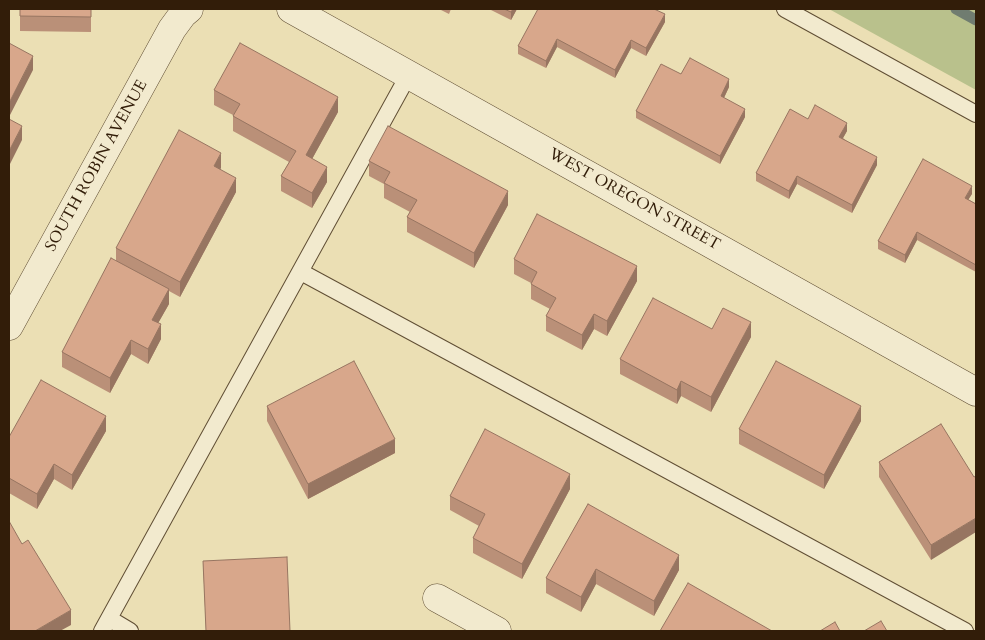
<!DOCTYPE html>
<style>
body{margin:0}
#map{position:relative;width:985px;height:640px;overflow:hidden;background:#ebdfb4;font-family:Cardo,serif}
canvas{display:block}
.frame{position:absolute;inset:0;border:10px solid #321d09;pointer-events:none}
</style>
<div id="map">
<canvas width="985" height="640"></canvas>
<div class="frame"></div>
</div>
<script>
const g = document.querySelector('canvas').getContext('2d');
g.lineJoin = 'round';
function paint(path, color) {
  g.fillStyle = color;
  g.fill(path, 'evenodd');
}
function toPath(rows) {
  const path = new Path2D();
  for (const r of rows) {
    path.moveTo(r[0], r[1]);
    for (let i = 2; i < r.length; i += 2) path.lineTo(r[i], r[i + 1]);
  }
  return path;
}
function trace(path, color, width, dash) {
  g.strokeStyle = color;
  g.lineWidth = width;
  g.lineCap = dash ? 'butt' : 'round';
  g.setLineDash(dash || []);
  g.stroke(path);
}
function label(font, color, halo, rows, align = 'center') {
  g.font = font + ' Cardo,serif';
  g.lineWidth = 4.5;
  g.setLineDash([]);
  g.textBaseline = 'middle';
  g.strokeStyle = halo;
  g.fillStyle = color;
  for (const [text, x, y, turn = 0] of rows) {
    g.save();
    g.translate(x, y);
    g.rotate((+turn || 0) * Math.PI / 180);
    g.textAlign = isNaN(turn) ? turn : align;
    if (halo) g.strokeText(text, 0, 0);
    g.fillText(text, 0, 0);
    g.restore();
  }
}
const green = toPath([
 [829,9,976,9,976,90]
]);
const stream = toPath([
 [956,9,976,20]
]);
const lane = toPath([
 [785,9,976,114],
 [301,272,965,631],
 [110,619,130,631],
 [102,631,409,74]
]);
const street = toPath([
 [291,9,976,392],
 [9,326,172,29,183,14,189,9],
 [437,598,497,631]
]);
const wall = toPath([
 [20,9,91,9,91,32,20,31],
 [439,9,451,9,449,14],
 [489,9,517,9,511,20],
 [665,22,646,56,631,48,615,78,557,47,546,68,518,54,518,46],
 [681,74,729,87,724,98,745,117,720,164,636,118,636,111],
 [214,90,338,112,312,159,327,182,312,208,281,191,281,176,289,162,233,131,233,115,214,105],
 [808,119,847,131,843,138,877,165,852,213,797,184,789,199,756,181,756,173],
 [369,161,508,205,474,268,407,232,407,217,410,212,384,198,384,184,369,176],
 [221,168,220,169,236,192,180,297,169,291,169,304,158,323,161,339,148,364,131,354,110,393,62,367,62,352,116,261,116,248],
 [972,194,968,199,976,204,976,272,917,240,905,263,878,249,878,241],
 [514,259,637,281,607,336,594,329,582,350,546,331,546,316,550,309,531,299,531,283,514,274],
 [712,329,751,337,711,412,681,396,677,404,620,374,620,359],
 [267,406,395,453,308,499,267,421],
 [861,421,824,489,739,444,739,429],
 [941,424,931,560,879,477,879,462],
 [106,431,72,490,54,479,37,509,9,493,9,437],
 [570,489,522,579,473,553,473,538,479,526,450,510,450,496],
 [588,504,679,570,654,616,596,584,581,612,546,593,546,578],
 [203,561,290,631,206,631]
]);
const shadedWall = toPath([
 [513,9,517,9,511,20,511,12],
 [665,14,665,22,646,56,646,48],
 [557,39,557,47,546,68,546,61],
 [631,40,631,48,615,78,615,70],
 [33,56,33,70,9,117,9,103],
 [729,79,729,87,721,104,721,96],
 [338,97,338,112,306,170,306,155],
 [745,109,745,117,720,164,720,156],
 [847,123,847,131,839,145,839,137],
 [22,126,22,140,9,166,9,151],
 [221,153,221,168,214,181,214,166],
 [877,157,877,165,852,213,852,205],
 [327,167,327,182,312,208,312,193],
 [797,176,797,184,789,199,789,191],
 [236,178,236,192,180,297,180,282],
 [972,186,972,194,965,205,965,198],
 [508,191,508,205,474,268,474,253],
 [917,232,917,240,905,263,905,255],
 [637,266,637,281,607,336,607,321],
 [169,289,169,304,152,334,152,320],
 [594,314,594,329,582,350,582,335],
 [751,322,751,337,711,412,711,397],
 [161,324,161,339,148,364,148,349],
 [131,340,131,354,110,393,110,378],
 [681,381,681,396,677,404,677,390],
 [861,406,861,421,824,489,824,475],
 [106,416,106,431,72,490,72,475],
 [395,439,395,453,308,499,308,484],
 [54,464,54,479,37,509,37,494],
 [570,474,570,489,522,579,522,564],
 [976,518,976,532,931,560,931,545],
 [679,555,679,570,654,616,654,601],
 [596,569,596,584,581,612,581,597],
 [71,610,71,625,60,631,35,631]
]);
const building = toPath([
 [20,9,91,9,91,17,20,16,20,9],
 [504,9,513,9,511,12,504,9],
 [538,9,654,9,665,14,646,48,631,40,615,70,557,39,546,61,518,46,538,9],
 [9,43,33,56,9,103,9,43],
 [240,43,338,97,306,155,327,167,312,193,281,176,296,151,233,116,240,104,214,90,240,43],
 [690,58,729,79,721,96,745,109,720,156,636,111,661,64,681,74,690,58],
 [815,105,847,123,839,137,877,157,852,205,797,176,789,191,756,173,790,109,808,119,815,105],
 [9,119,22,126,9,151,9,119],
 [388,126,508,191,474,253,407,217,417,200,384,183,390,172,369,161,388,126],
 [179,130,221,153,214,166,236,178,180,282,116,248,179,130],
 [923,159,972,186,965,198,976,204,976,265,917,232,905,255,878,241,923,159],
 [537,214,637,266,607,321,594,314,582,335,546,316,556,298,531,284,537,272,514,259,537,214],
 [111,258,169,289,152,320,161,324,148,349,131,340,110,378,62,352,111,258],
 [653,298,712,329,723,308,751,322,711,397,681,381,677,390,620,359,653,298],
 [354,361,395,439,308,484,267,406,354,361],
 [776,361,861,406,824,475,739,429,776,361],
 [41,380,106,416,72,475,54,464,37,494,9,478,9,437,41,380],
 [941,424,974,477,976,476,976,518,931,545,879,462,941,424],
 [485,429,570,474,522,564,473,538,485,514,450,496,485,429],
 [588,504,679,555,654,601,596,569,581,597,546,578,588,504],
 [9,521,22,544,28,540,71,610,35,631,9,631,9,521],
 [287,557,290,631,206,631,203,561,287,557],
 [688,583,772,631,660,631,688,583],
 [881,621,887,631,864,631,881,621],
 [835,622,840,631,820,631,835,622]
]);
const streetNames = [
 ["SOUTH ROBIN AVENUE",97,166,-61],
 ["WEST OREGON STREET",634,200,29]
];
paint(green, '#b9c18c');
trace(stream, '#707c70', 11);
trace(lane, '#604e34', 18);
trace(street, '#604e34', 29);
trace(lane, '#f2eace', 16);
trace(street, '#f2eace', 28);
paint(wall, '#ba9078');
paint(shadedWall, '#977561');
paint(building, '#d8a78b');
trace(building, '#977561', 1);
label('16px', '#321d09', '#f2eace', streetNames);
</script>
